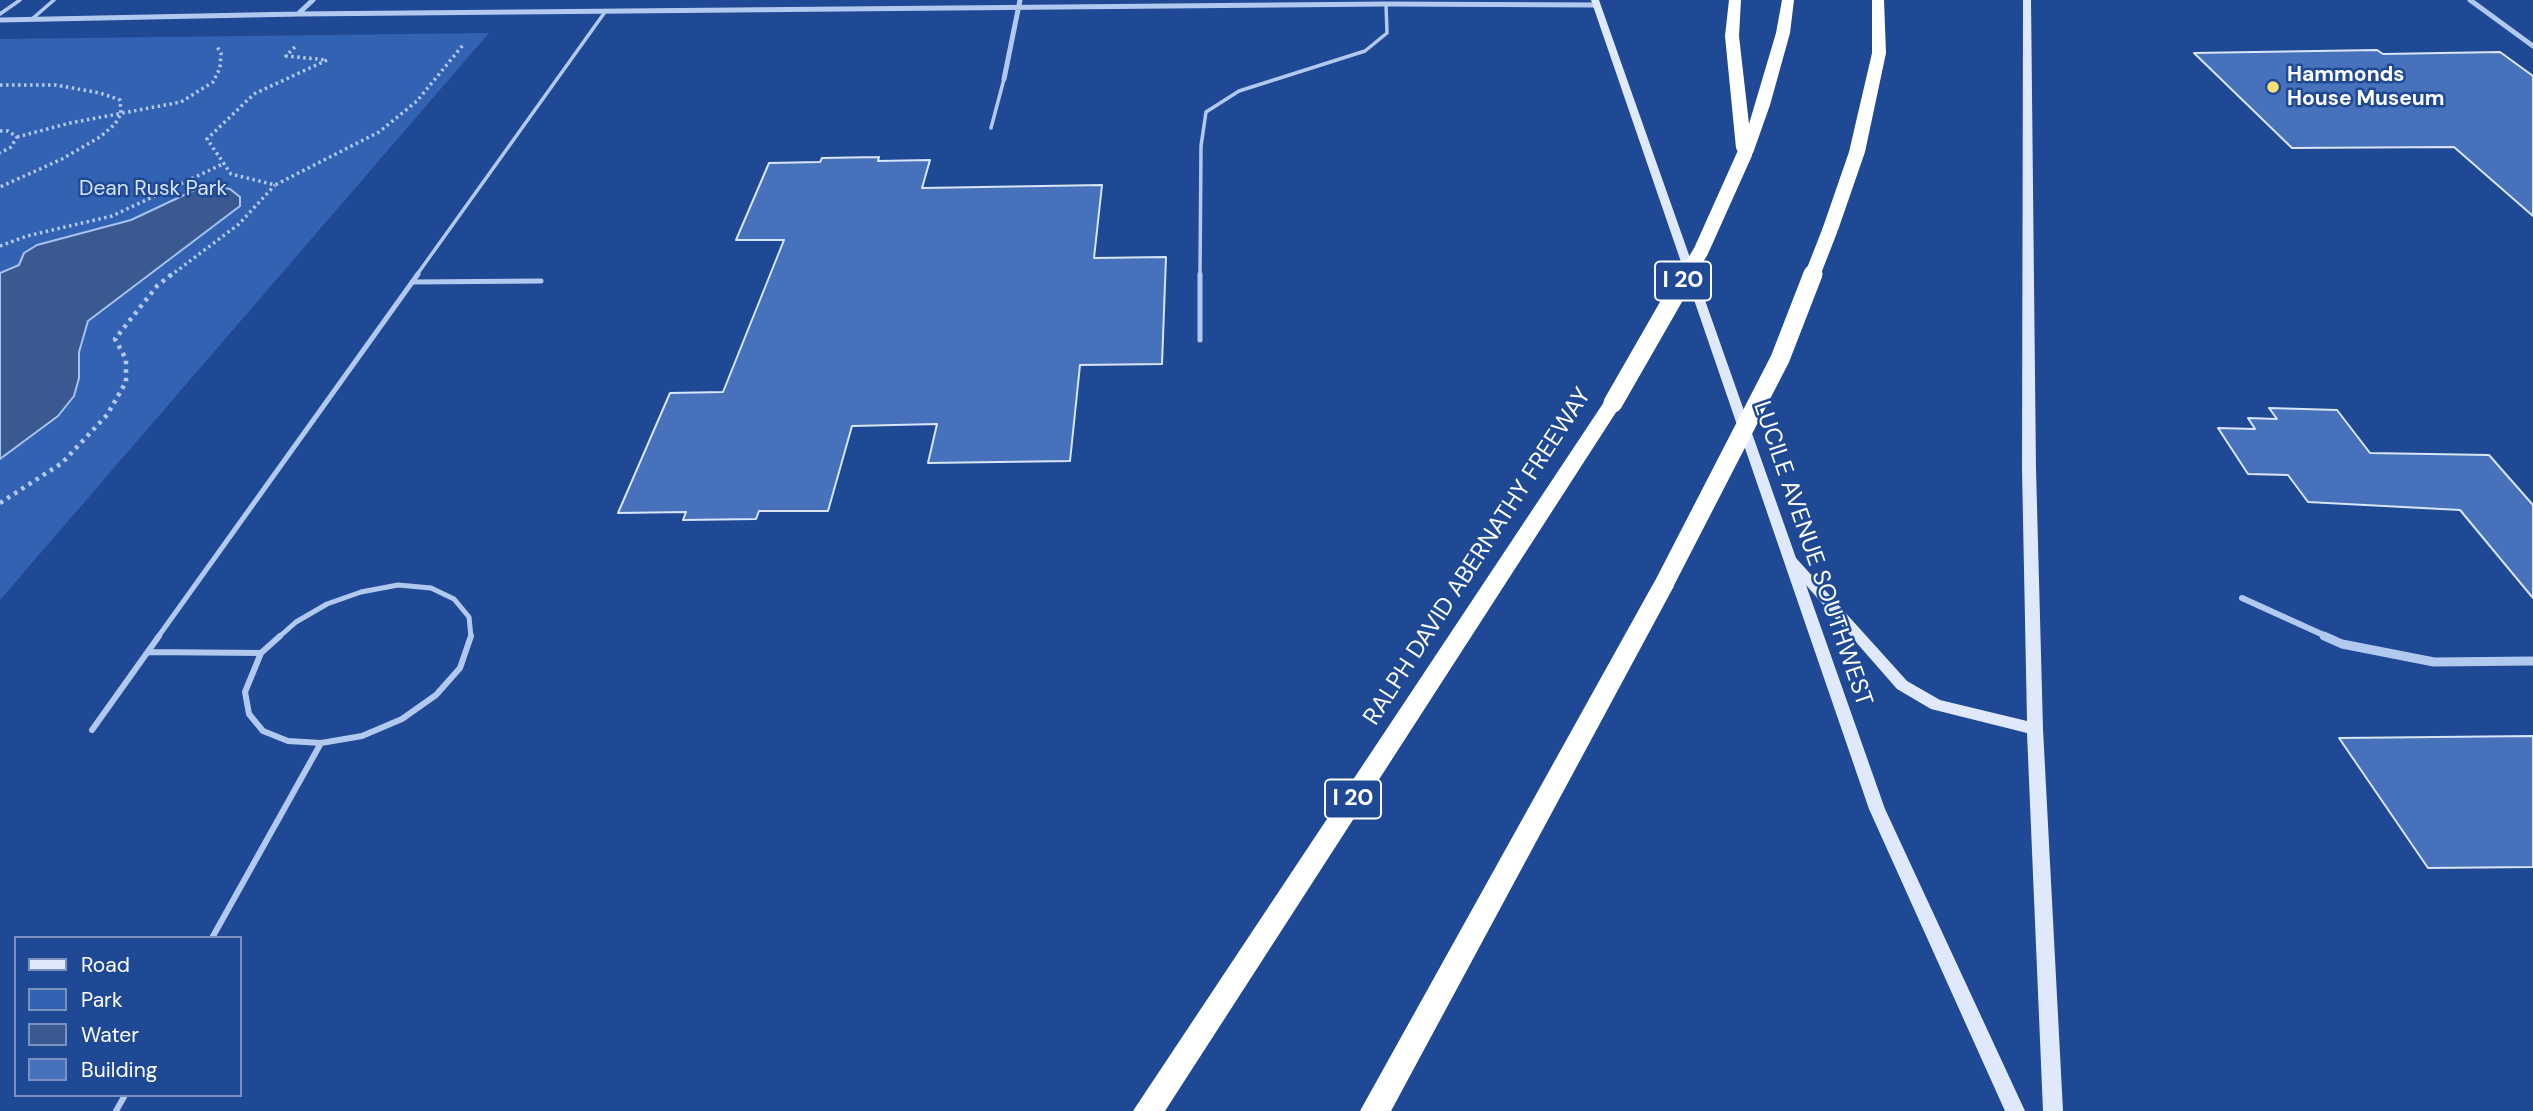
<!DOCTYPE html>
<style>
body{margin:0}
#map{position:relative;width:2533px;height:1111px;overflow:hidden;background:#1f4995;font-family:"DM Sans",sans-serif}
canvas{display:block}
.legend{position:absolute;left:14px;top:936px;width:228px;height:161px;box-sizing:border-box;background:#1f4995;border:2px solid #7992bf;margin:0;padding:9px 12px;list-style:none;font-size:21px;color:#fff}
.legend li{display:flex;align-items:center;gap:14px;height:35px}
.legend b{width:35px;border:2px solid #7992bf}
</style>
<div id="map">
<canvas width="2533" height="1111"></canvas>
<ul class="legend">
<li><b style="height:9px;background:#dfe9fb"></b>Road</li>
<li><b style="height:19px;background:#3362b3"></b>Park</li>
<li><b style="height:19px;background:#3a5990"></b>Water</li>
<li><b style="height:19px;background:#4772bb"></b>Building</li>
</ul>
</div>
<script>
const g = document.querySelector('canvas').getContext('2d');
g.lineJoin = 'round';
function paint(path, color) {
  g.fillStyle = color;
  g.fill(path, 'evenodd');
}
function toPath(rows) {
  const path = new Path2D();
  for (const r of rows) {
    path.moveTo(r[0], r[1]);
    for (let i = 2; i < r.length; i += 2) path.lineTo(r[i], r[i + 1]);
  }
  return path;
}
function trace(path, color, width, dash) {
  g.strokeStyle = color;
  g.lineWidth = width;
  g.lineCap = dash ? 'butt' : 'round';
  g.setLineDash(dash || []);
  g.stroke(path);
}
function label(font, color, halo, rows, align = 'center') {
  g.font = font + ' "DM Sans",sans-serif';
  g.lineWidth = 5;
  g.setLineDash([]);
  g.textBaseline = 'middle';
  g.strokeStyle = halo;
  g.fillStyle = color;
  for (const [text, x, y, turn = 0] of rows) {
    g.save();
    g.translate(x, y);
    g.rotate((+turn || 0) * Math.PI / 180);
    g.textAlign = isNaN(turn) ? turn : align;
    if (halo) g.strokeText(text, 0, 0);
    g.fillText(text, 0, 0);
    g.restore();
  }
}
const green = toPath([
 [489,33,0,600,0,39]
]);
const water = toPath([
 [211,185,230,189,240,197,240,206,88,321,79,352,79,378,74,396,58,416,0,459,0,273,19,265,24,253,37,245,131,220,199,188,211,185]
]);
const building = toPath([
 [2377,50,2383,54,2500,52,2533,76,2533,216,2454,147,2292,148,2194,53,2377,50],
 [879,157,878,161,930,160,922,188,1102,185,1094,258,1166,257,1162,364,1080,365,1070,461,928,463,937,424,852,426,828,511,759,511,756,519,683,520,686,512,618,513,670,393,723,392,784,240,736,240,769,163,820,162,822,158,879,157],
 [2269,408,2337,410,2370,453,2489,455,2533,505,2533,598,2460,510,2308,502,2288,475,2248,474,2218,428,2255,429,2248,418,2277,419,2269,408],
 [2533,736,2533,867,2428,868,2339,738,2533,736]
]);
const pathFar1 = toPath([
 [295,47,286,56,327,60,254,94,207,139,231,174,275,185,379,132,417,101,463,45],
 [0,85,56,85,100,93,120,100,121,114,115,124,100,137,62,159,0,187],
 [0,131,8,131,17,137,11,147,0,153],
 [17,137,70,123,181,102,213,82,220,68,221,53,217,47],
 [0,246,27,236,112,216,225,163],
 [170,276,239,224,275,185]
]);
const path = toPath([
 [0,503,62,463,107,415,126,382,126,359,115,339,157,286,172,274]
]);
const laneFar2 = toPath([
 [0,14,20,0],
 [32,19,54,0],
 [991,128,1004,79],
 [416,276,605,12],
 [1200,276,1201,146,1206,112,1239,91,1365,51,1387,33,1386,4]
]);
const laneFar1 = toPath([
 [412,282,541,281],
 [1200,340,1200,274],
 [158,637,418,274],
 [279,637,296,622,327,604,361,592,398,585,431,588,454,599,469,617,471,637]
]);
const lane = toPath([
 [280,636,261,653,245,692,249,714,263,731,288,741,321,743,362,736,402,719,436,695,460,668,471,636],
 [148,652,261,653],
 [92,730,159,636],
 [212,938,321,743],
 [116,1111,125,1095]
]);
const streetFar2 = toPath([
 [2470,0,2533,46],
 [299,13,313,0],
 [0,20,299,14,1386,4,1597,5],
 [1004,79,1020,0]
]);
const streetFar1 = toPath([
 [2242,598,2328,637]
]);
const street = toPath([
 [2324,636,2342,644,2434,662,2533,661]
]);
const secondary = toPath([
 [1591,0,1599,0,1796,558,1907,681,1940,700,2027,721,2022,469,2023,0,2031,0,2036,469,2043,729,2063,1111,2043,1111,2027,733,1931,709,1897,689,1806,585,1885,809,2025,1111,2005,1111,1869,809,1591,0]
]);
const highway = toPath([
 [1729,0,1741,0,1739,36,1749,124,1776,33,1782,0,1794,0,1790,33,1770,105,1753,153,1745,158,1740,156,1736,148,1725,36,1729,0],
 [1872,0,1884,0,1886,53,1865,152,1838,230,1830,235,1822,230,1849,152,1872,53,1872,0],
 [1613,397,1622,403,1165,1111,1133,1111,1606,399,1613,397],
 [1663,578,1671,581,1674,586,1391,1111,1360,1111,1652,586,1655,581,1663,578]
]);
const highwayBridgeFar1 = toPath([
 [1686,276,1701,251,1745,153],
 [1812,276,1830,230]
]);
const highwayBridge = toPath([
 [1613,403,1687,274],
 [1663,586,1780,359,1813,274]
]);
const markers = [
 [2273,87,7,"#fddf72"]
];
const farPoinames = [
 ["Hammonds",2287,75],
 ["House Museum",2287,99]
];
const farParknames = [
 ["Dean Rusk Park",153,189]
];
const shields = [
 [1683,281,56],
 [1353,799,56]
];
const shieldNames = [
 ["I 20",1683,281],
 ["I 20",1353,799]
];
const streetNames = [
 ["LUCILE AVENUE SOUTHWEST",1812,554,71],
 ["RALPH DAVID ABERNATHY FREEWAY",1478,557,-57]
];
paint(green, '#3362b3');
paint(water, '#3a5990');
trace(water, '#a6c3f0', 2);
paint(building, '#4772bb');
trace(building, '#d8e5fa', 2);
trace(pathFar1, '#b2c9ef', 3.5, [2.5, 3.5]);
trace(path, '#b2c9ef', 4.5, [3.5, 5]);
trace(laneFar2, '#b2c9ef', 3.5);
trace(laneFar1, '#b2c9ef', 5);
trace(lane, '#b2c9ef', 6);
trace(streetFar2, '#b2c9ef', 5);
trace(streetFar1, '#b2c9ef', 6);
trace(street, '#b2c9ef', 9);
paint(secondary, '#dfe9fb');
paint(highway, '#fff');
trace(highwayBridgeFar1, '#fff', 15);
trace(highwayBridge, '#fff', 19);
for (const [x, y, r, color] of markers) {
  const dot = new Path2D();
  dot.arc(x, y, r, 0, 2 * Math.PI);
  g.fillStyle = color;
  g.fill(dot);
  trace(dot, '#1f4995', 2.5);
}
label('bold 21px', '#fff', '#1f4995', farPoinames, 'left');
label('21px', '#d8e5fa', '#1f4995', farParknames);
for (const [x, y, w] of shields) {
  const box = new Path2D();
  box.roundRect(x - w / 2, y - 19.5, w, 39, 5);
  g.fillStyle = '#1f4995';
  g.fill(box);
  trace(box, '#fff', 2);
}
label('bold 23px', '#fff', null, shieldNames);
label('24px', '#fff', '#1f4995', streetNames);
</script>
